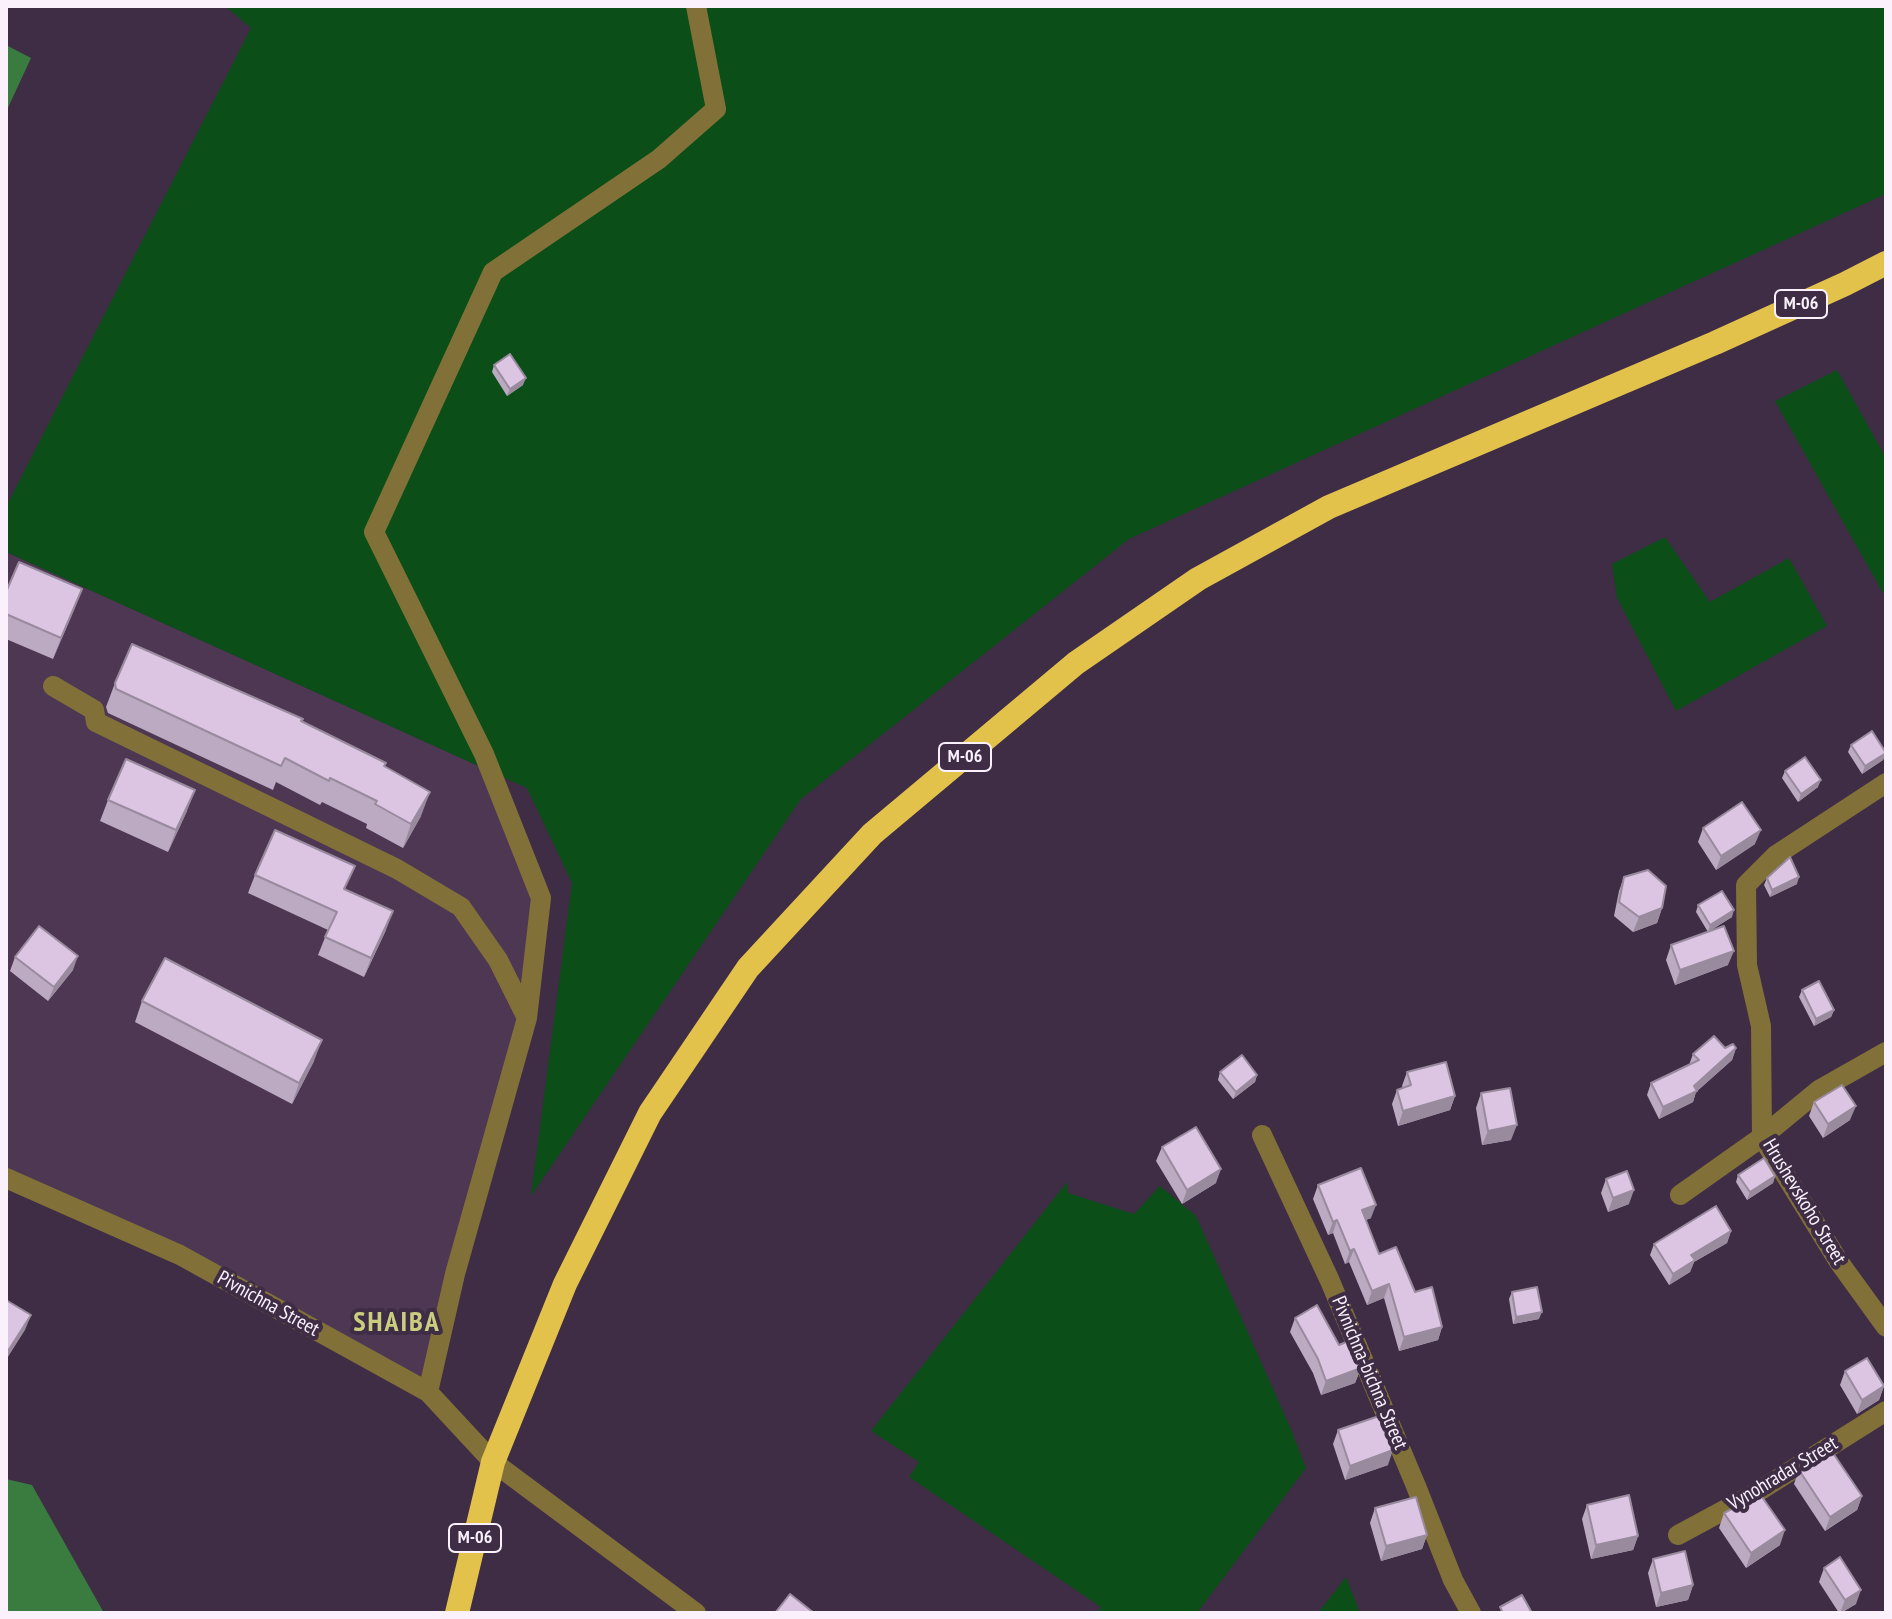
<!DOCTYPE html>
<meta charset="utf-8">
<style>
body{margin:0}
#map{position:relative;width:1892px;height:1619px;overflow:hidden;background:#3f2d45;font-family:"PT Sans Narrow",sans-serif}
canvas{display:block}
.frame{position:absolute;inset:0;border:8px solid #faf1fd;pointer-events:none}
</style>
<div id="map">
<canvas width="1892" height="1619"></canvas>
<div class="frame"></div>
</div>
<script>
const g = document.querySelector('canvas').getContext('2d');
g.lineJoin = 'round';
function paint(path, color) {
  g.fillStyle = color;
  g.fill(path, 'evenodd');
}
function toPath(rows) {
  const path = new Path2D();
  for (const r of rows) {
    path.moveTo(r[0], r[1]);
    for (let i = 2; i < r.length; i += 2) path.lineTo(r[i], r[i + 1]);
  }
  return path;
}
function trace(path, color, width, dash) {
  g.strokeStyle = color;
  g.lineWidth = width;
  g.lineCap = dash ? 'butt' : 'round';
  g.setLineDash(dash || []);
  g.stroke(path);
}
function label(font, color, halo, rows, align = 'center') {
  g.font = font + ' "PT Sans Narrow",sans-serif';
  g.lineWidth = 8;
  g.setLineDash([]);
  g.textBaseline = 'middle';
  g.strokeStyle = halo;
  g.fillStyle = color;
  for (const [text, x, y, turn = 0] of rows) {
    g.save();
    g.translate(x, y);
    g.rotate((+turn || 0) * Math.PI / 180);
    g.textAlign = isNaN(turn) ? turn : align;
    if (halo) g.strokeText(text, 0, 0);
    g.fillText(text, 0, 0);
    g.restore();
  }
}
const built = toPath([
 [6,552,490,771,541,898,527,1018,428,1392,180,1255,6,1178]
]);
const green = toPath([
 [225,6,1886,6,1886,194,1129,539,801,799,531,1196,572,883,527,788,6,552,6,507,251,28],
 [1837,370,1886,458,1886,592,1883,593,1775,401],
 [1665,537,1710,602,1789,558,1827,626,1676,711,1617,598,1612,564],
 [1067,1182,1068,1193,1134,1214,1160,1186,1196,1216,1290,1427,1306,1468,1197,1613,1097,1613,1101,1607,909,1477,919,1462,871,1431],
 [1346,1577,1360,1613,1318,1613]
]);
const forest = toPath([
 [6,45,31,58,6,112],
 [6,1479,32,1485,104,1613,6,1613]
]);
const minor = toPath([
 [53,686,94,710,96,722,397,869,461,907,498,960,527,1018],
 [1886,783,1776,855,1746,885,1747,965,1761,1026,1762,1137,1839,1262,1886,1327],
 [1262,1135,1330,1281,1416,1486,1453,1580,1471,1613],
 [6,1178,180,1255,428,1392,493,1462,696,1613],
 [1680,1195,1762,1137,1819,1090,1886,1052],
 [428,1392,455,1274,527,1018,541,898,484,754,374,532,493,272,659,159,716,109,696,6],
 [1678,1535,1754,1494,1886,1411]
]);
const highway = toPath([
 [457,1613,493,1462,565,1284,650,1113,748,968,872,834,1076,663,1198,579,1329,507,1715,343,1845,284,1886,263]
]);
const wall = toPath([
 [494,365,523,385,507,396,492,372],
 [82,589,53,659,6,639,6,592],
 [115,683,302,722,385,766,421,816,403,848,366,828,367,824,322,802,320,805,276,782,273,790,108,713,106,707],
 [1851,745,1886,753,1883,760,1862,774,1848,752],
 [1785,771,1818,787,1798,802,1782,778],
 [108,800,187,811,168,852,100,821],
 [1703,828,1755,844,1716,870,1698,842],
 [255,875,346,889,386,930,364,977,318,955,328,930,248,893],
 [1624,877,1662,908,1657,923,1633,932,1614,916,1619,891],
 [1767,878,1797,884,1770,897,1764,885],
 [1698,905,1732,917,1708,932,1696,912],
 [1671,945,1728,965,1675,985,1666,960],
 [15,957,73,970,48,1001,10,971],
 [1802,990,1834,1010,1831,1017,1814,1026,1799,997],
 [142,1001,314,1061,292,1104,135,1022],
 [1725,1048,1736,1048,1732,1060,1696,1092,1693,1102,1659,1119,1647,1095,1651,1083,1689,1065,1693,1054],
 [1220,1072,1257,1075,1255,1082,1233,1099,1218,1080],
 [1407,1072,1455,1096,1450,1110,1398,1126,1392,1104,1397,1090,1403,1088,1402,1086],
 [1481,1093,1511,1140,1482,1145,1476,1108],
 [1814,1102,1850,1120,1823,1138,1809,1116],
 [1162,1147,1216,1183,1182,1204,1156,1161],
 [1738,1175,1775,1176,1773,1183,1747,1200,1736,1182],
 [1606,1179,1629,1204,1608,1212,1601,1193],
 [1318,1185,1371,1218,1366,1220,1379,1254,1415,1292,1442,1327,1438,1340,1399,1351,1384,1298,1367,1305,1349,1262,1345,1264,1333,1233,1328,1235,1313,1199],
 [1731,1231,1727,1243,1694,1262,1690,1272,1669,1285,1650,1255,1654,1244],
 [1512,1292,1539,1319,1513,1324,1509,1299],
 [1295,1318,1339,1345,1361,1368,1355,1383,1321,1395,1313,1373,1290,1332],
 [1845,1371,1884,1386,1879,1400,1857,1414,1840,1385],
 [1338,1430,1388,1465,1345,1480,1333,1444],
 [1799,1470,1862,1496,1857,1510,1825,1531,1794,1484],
 [1587,1505,1638,1536,1633,1550,1591,1559,1582,1519],
 [1375,1508,1427,1535,1422,1549,1381,1561,1370,1523],
 [1724,1513,1780,1545,1746,1568,1719,1528],
 [1653,1559,1693,1585,1688,1600,1656,1607,1648,1573],
 [1824,1568,1856,1604,1841,1613,1839,1613,1819,1582]
]);
const shadedWall = toPath([
 [526,378,523,385,507,396,510,389],
 [82,589,74,610,53,659,61,638],
 [1886,753,1883,760,1862,774,1865,766],
 [1821,780,1818,787,1798,802,1801,794],
 [195,790,187,811,168,852,176,830],
 [430,792,421,816,403,848,411,824],
 [1761,830,1755,844,1716,870,1721,856],
 [1799,877,1797,884,1770,897,1772,890],
 [1662,908,1657,923,1633,932,1639,917],
 [1734,910,1732,917,1708,932,1710,925],
 [393,911,386,930,364,977,371,958],
 [1734,951,1728,965,1675,985,1680,970],
 [78,956,73,970,48,1001,54,987],
 [1834,1010,1831,1017,1814,1026,1816,1019],
 [322,1040,314,1061,292,1104,299,1083],
 [1736,1048,1732,1060,1696,1092,1693,1102,1659,1119,1663,1107,1694,1086],
 [1257,1075,1255,1082,1233,1099,1236,1092],
 [1455,1096,1450,1110,1398,1126,1403,1111],
 [1856,1106,1850,1120,1823,1138,1828,1124],
 [1517,1125,1511,1140,1482,1145,1488,1131],
 [1221,1169,1216,1183,1182,1204,1187,1190],
 [1775,1176,1773,1183,1747,1200,1750,1192],
 [1634,1190,1629,1204,1608,1212,1613,1198],
 [1376,1205,1371,1218,1358,1223,1362,1210],
 [1337,1220,1333,1233,1328,1235,1333,1222],
 [1731,1231,1727,1243,1694,1262,1690,1272,1669,1285,1673,1274,1691,1255],
 [1354,1249,1349,1262,1345,1264,1350,1251],
 [1389,1284,1384,1298,1367,1305,1372,1291],
 [1542,1312,1539,1319,1513,1324,1516,1317],
 [31,1315,25,1330,6,1360,6,1354],
 [1442,1327,1438,1340,1399,1351,1404,1337],
 [1361,1368,1355,1383,1321,1395,1326,1381],
 [1884,1386,1879,1400,1857,1414,1862,1400],
 [1393,1450,1388,1465,1345,1480,1350,1466],
 [1862,1496,1857,1510,1825,1531,1830,1517],
 [1785,1530,1780,1545,1746,1568,1751,1553],
 [1427,1535,1422,1549,1381,1561,1386,1546],
 [1638,1536,1633,1550,1591,1559,1596,1545],
 [1693,1585,1688,1600,1656,1607,1661,1593],
 [1861,1590,1856,1604,1840,1613,1845,1600]
]);
const building = toPath([
 [510,354,526,378,510,389,494,365,510,354],
 [19,562,82,589,61,638,6,614,6,592,19,562],
 [132,644,303,719,301,721,386,763,384,766,430,792,411,824,375,804,377,801,330,778,329,781,285,758,281,766,116,689,115,683,132,644],
 [1872,731,1886,753,1865,766,1851,745,1872,731],
 [1805,757,1821,780,1801,794,1785,771,1805,757],
 [126,759,195,790,176,830,108,800,126,759],
 [1742,802,1761,830,1721,856,1703,828,1742,802],
 [275,830,355,866,344,889,393,911,371,958,325,937,337,912,255,875,275,830],
 [1790,857,1799,877,1772,890,1767,878,1790,857],
 [1648,870,1666,886,1662,908,1639,917,1619,902,1624,877,1648,870],
 [1722,891,1734,910,1710,925,1698,905,1722,891],
 [39,926,78,956,54,987,15,957,39,926],
 [1724,926,1734,951,1680,970,1671,945,1724,926],
 [165,958,322,1040,299,1083,142,1001,165,958],
 [1819,981,1834,1010,1816,1019,1802,990,1819,981],
 [1714,1036,1725,1048,1733,1044,1736,1048,1694,1086,1697,1091,1663,1107,1651,1083,1699,1060,1693,1054,1714,1036],
 [1242,1055,1257,1075,1236,1092,1220,1072,1242,1055],
 [1446,1062,1455,1096,1403,1111,1397,1090,1411,1085,1407,1072,1446,1062],
 [1842,1085,1856,1106,1828,1124,1814,1102,1842,1085],
 [1510,1088,1517,1125,1488,1131,1481,1093,1510,1088],
 [1196,1127,1221,1169,1187,1190,1162,1147,1196,1127],
 [1764,1158,1775,1176,1750,1192,1738,1175,1764,1158],
 [1361,1168,1376,1205,1362,1210,1379,1254,1396,1247,1415,1292,1432,1287,1442,1327,1404,1337,1389,1284,1372,1291,1354,1249,1350,1251,1337,1220,1333,1222,1318,1185,1361,1168],
 [1627,1171,1634,1190,1613,1198,1606,1179,1627,1171],
 [1716,1206,1731,1231,1691,1255,1695,1260,1673,1274,1654,1244,1716,1206],
 [1537,1287,1542,1312,1516,1317,1512,1292,1537,1287],
 [6,1300,31,1315,6,1354,6,1300],
 [1317,1305,1339,1345,1351,1340,1361,1368,1326,1381,1318,1359,1295,1318,1317,1305],
 [1867,1358,1884,1386,1862,1400,1845,1371,1867,1358],
 [1382,1415,1393,1450,1350,1466,1338,1430,1382,1415],
 [1831,1450,1862,1496,1830,1517,1799,1470,1831,1450],
 [1760,1494,1785,1530,1751,1553,1724,1513,1760,1494],
 [1629,1495,1638,1536,1596,1545,1587,1505,1629,1495],
 [1416,1497,1427,1535,1386,1546,1375,1508,1416,1497],
 [1685,1551,1693,1585,1661,1593,1653,1559,1685,1551],
 [1840,1557,1861,1590,1845,1600,1824,1568,1840,1557],
 [790,1594,814,1613,775,1613,790,1594],
 [1522,1595,1532,1613,1503,1613,1500,1607,1522,1595]
]);
const shields = [
 [1801,304,52],
 [965,757,52],
 [475,1538,52]
];
const shieldNames = [
 ["М-06",1801,304],
 ["М-06",965,757],
 ["М-06",475,1538]
];
const streetNames = [
 ["Hrushevskoho Street",1804,1202,59],
 ["Pivnichna Street",268,1304,29],
 ["Pivnichna-bichna Street",1369,1373,67],
 ["Vynohradar Street",1783,1474,-31]
];
const districtNames = [
 ["SHAIBA",397,1323]
];
paint(built, '#4d3753');
paint(green, '#0b4e17');
paint(forest, '#3a7c40');
trace(minor, '#817138', 20);
trace(highway, '#e3c24c', 24);
paint(wall, '#bca9c2');
paint(shadedWall, '#998a9e');
paint(building, '#dbc5e2');
trace(building, '#998a9e', 2);
for (const [x, y, w] of shields) {
  const box = new Path2D();
  box.roundRect(x - w / 2, y - 14, w, 28, 6);
  g.fillStyle = '#3f2d45';
  g.fill(box);
  trace(box, '#faf1fd', 2);
}
label('bold 18px', '#faf1fd', null, shieldNames);
label('20px', '#faf1fd', '#3f2d45', streetNames);
g.letterSpacing = '2px';
label('bold 28px', '#cbcd7f', '#3f2d45', districtNames);
g.letterSpacing = '0px';
</script>
